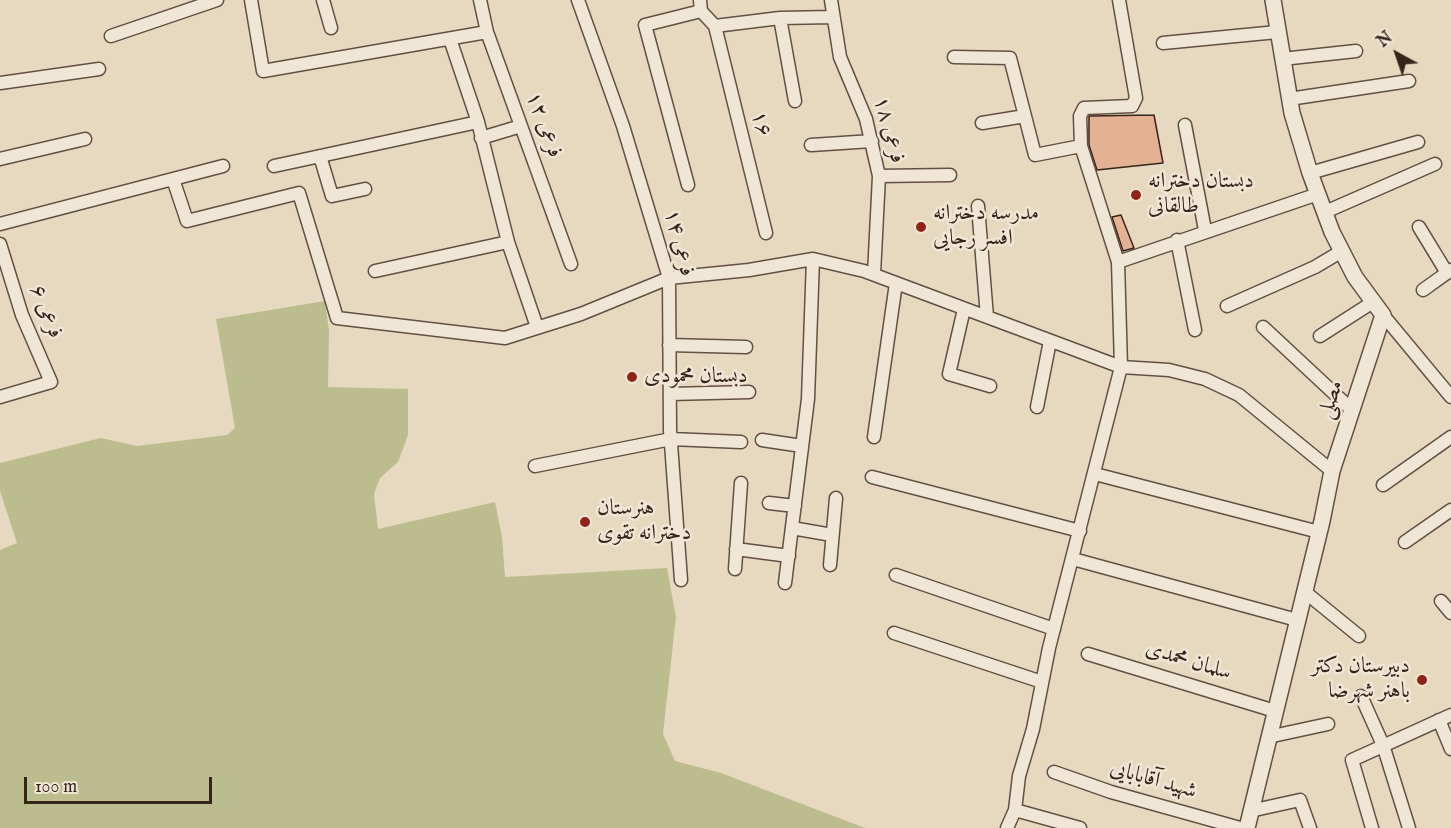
<!DOCTYPE html>
<meta charset="utf-8">
<style>
body{margin:0}
#map{position:relative;width:1451px;height:828px;overflow:hidden;background:#e7d8c0;font-family:"IM FELL English",serif}
canvas{display:block}
.north{position:absolute;left:1367px;top:24px;width:60px;height:60px;-webkit-text-stroke:4px #efe6d6;paint-order:stroke;rotate:320deg;font-size:16px;font-weight:700;line-height:24px;text-align:center;color:#36231a}
.north::after{content:'';display:block;margin:auto;width:21px;height:27px;background:#36231a;clip-path:polygon(50% 0,100% 100%,50% 72%,0 100%)}
.scale{position:absolute;left:24px;top:777px;width:188px;height:27px;box-sizing:border-box;border:3px solid #36231a;border-top:0;padding-left:8px;font-size:18px;line-height:21px;white-space:nowrap;color:#36231a;-webkit-text-stroke:4px #efe6d6;paint-order:stroke}
</style>
<div id="map">
<canvas width="1451" height="828"></canvas>
<div class="north">N</div>
<div class="scale">100 m</div>
</div>
<script>
const ctx = document.querySelector('canvas').getContext('2d');
ctx.lineJoin = 'round';
function fill(path, color) { ctx.fillStyle = color; ctx.fill(path, 'evenodd'); }
const toPath = rows => new Path2D(rows.map(r => 'M' + r).join(''));
function stroke(path, color, width, dash) { ctx.strokeStyle = color; ctx.lineWidth = width; ctx.lineCap = dash ? 'butt' : 'round'; ctx.setLineDash(dash || []); ctx.stroke(path); }
function write(font, color, halo, rows, align = 'center') {
  ctx.font = font + ' "IM FELL English",Amiri,serif'; ctx.lineWidth = 5; ctx.setLineDash([]); ctx.textBaseline = 'middle'; ctx.strokeStyle = halo; ctx.fillStyle = color; for (const [text, x, y, turn = 0] of rows) {
    ctx.save(); ctx.translate(x, y); ctx.rotate((+turn || 0) * Math.PI / 180); ctx.textAlign = isNaN(turn) ? turn : align; if (halo) ctx.strokeText(text, 0, 0); ctx.fillText(text, 0, 0); ctx.restore();
  }
}
fill(toPath([
 [325,301,329,331,328,387,408,389,408,435,398,462,380,478,374,494,378,529,495,502,502,537,505,577,667,568,676,617,663,734,675,761,721,773,865,828,0,828,0,550,17,543,0,491,0,463,101,438,137,446,227,435,235,428,216,319]
]), '#bcbd8e');
const building = toPath([
 [1154,115,1163,163,1097,170,1089,145,1089,116,1154,115],
 [1121,215,1134,248,1123,251,1112,217,1121,215]
]);
fill(building, '#e4b193');
stroke(building, '#36231a', 1.5);
const minor = toPath([
 [251,0,263,71,487,32],
 [323,0,331,28],
 [480,0,487,32,571,264],
 [578,0,623,126,669,278,670,430,681,580],
 [700,0,701,11,715,26,780,18,833,17],
 [831,0,840,57,866,119,879,176,874,274],
 [780,18,795,101],
 [715,26,766,233],
 [111,36,217,0],
 [450,39,478,122,508,242,537,327],
 [1163,43,1277,32],
 [954,57,1010,58,1035,155,1081,146,1118,262,1121,367,1049,648,1033,729,1019,776,1015,810,1007,828],
 [1282,59,1356,51],
 [0,83,99,69],
 [1289,99,1409,81],
 [982,123,1025,116],
 [1185,125,1205,230],
 [481,138,521,126],
 [811,145,872,141],
 [1081,146,1080,116,1084,108,1132,106,1136,98,1119,0],
 [320,156,332,196,365,189],
 [0,159,85,139],
 [274,166,478,122],
 [1310,173,1418,142],
 [879,176,950,175],
 [173,179,187,221,299,193,337,318,505,338,581,314,669,278,749,270,813,259,864,271,1121,367,1169,370,1205,379,1239,395,1332,471],
 [688,185,645,25,701,11],
 [978,206,987,317],
 [1325,212,1435,164],
 [0,224,223,166],
 [1419,227,1447,273],
 [1177,240,1195,330],
 [0,244,22,315,51,382,0,397],
 [1118,262,1318,194],
 [375,271,508,242],
 [1423,290,1451,270],
 [1227,306,1315,267,1342,251],
 [964,309,949,374,990,386],
 [1383,315,1451,397],
 [1263,327,1352,410],
 [1320,336,1373,302],
 [669,345,746,347],
 [670,394,749,392],
 [1037,407,1050,341],
 [874,437,896,283],
 [762,440,802,446],
 [535,466,671,439,741,442],
 [1095,474,1319,532],
 [872,477,1080,531],
 [1383,485,1451,437],
 [769,503,795,506],
 [792,528,832,535],
 [1405,542,1451,510],
 [736,549,789,556],
 [1073,559,1297,620],
 [830,565,836,498],
 [735,569,741,483],
 [896,575,1054,629],
 [785,583,808,399,813,259],
 [1305,592,1359,636],
 [1441,601,1451,613],
 [894,633,1042,682],
 [1088,654,1275,711],
 [1361,696,1383,745,1409,828],
 [1439,720,1451,749],
 [1268,737,1328,724],
 [1054,772,1111,792,1240,828],
 [1015,810,1080,828],
 [1250,811,1300,800,1310,828],
 [1372,828,1352,760,1451,715]
]);
const tertiary = toPath([
 [1247,828,1322,521,1332,471,1383,315,1355,277,1332,232,1310,173,1292,113,1273,0]
]);
stroke(minor, '#625044', 15);
stroke(tertiary, '#625044', 18);
stroke(minor, '#efe6d6', 12);
stroke(tertiary, '#efe6d6', 15);
for (const [x, y, r, color] of [
 [1136,195,6,"#8f2418"],
 [921,227,6,"#8f2418"],
 [632,377,6,"#8f2418"],
 [585,522,6,"#8f2418"],
 [1422,680,6,"#8f2418"]
]) { const dot = new Path2D(); dot.arc(x, y, r, 0, 2 * Math.PI); ctx.fillStyle = color; ctx.fill(dot); stroke(dot, '#efe6d6', 2); }
write('22px', '#36231a', '#efe6d6', [
 ["۱۶",760,124,76],
 ["فرعی ۱۲",543,125,70],
 ["فرعی ۱۸",888,130,75],
 ["فرعی ۱۴",678,243,76],
 ["فرعی ۶",45,312,68],
 ["مصلی",1332,400,-72],
 ["سلمان محمدی",1188,662,17],
 ["شهید آقابابایی",1153,781,16]
]);
write('22px', '#36231a', '#efe6d6', [
 ["دبستان دخترانه",1148,182],
 ["طالقانی",1148,207],
 ["مدرسه دخترانه",933,214],
 ["افسر رجایی",933,239],
 ["دبستان محمودی",644,377],
 ["هنرستان",597,509],
 ["دخترانه تقوی",597,534],
 ["دبیرستان دکتر",1410,667,"right"],
 ["باهنر شهرضا",1410,692,"right"]
], 'left');
</script>
